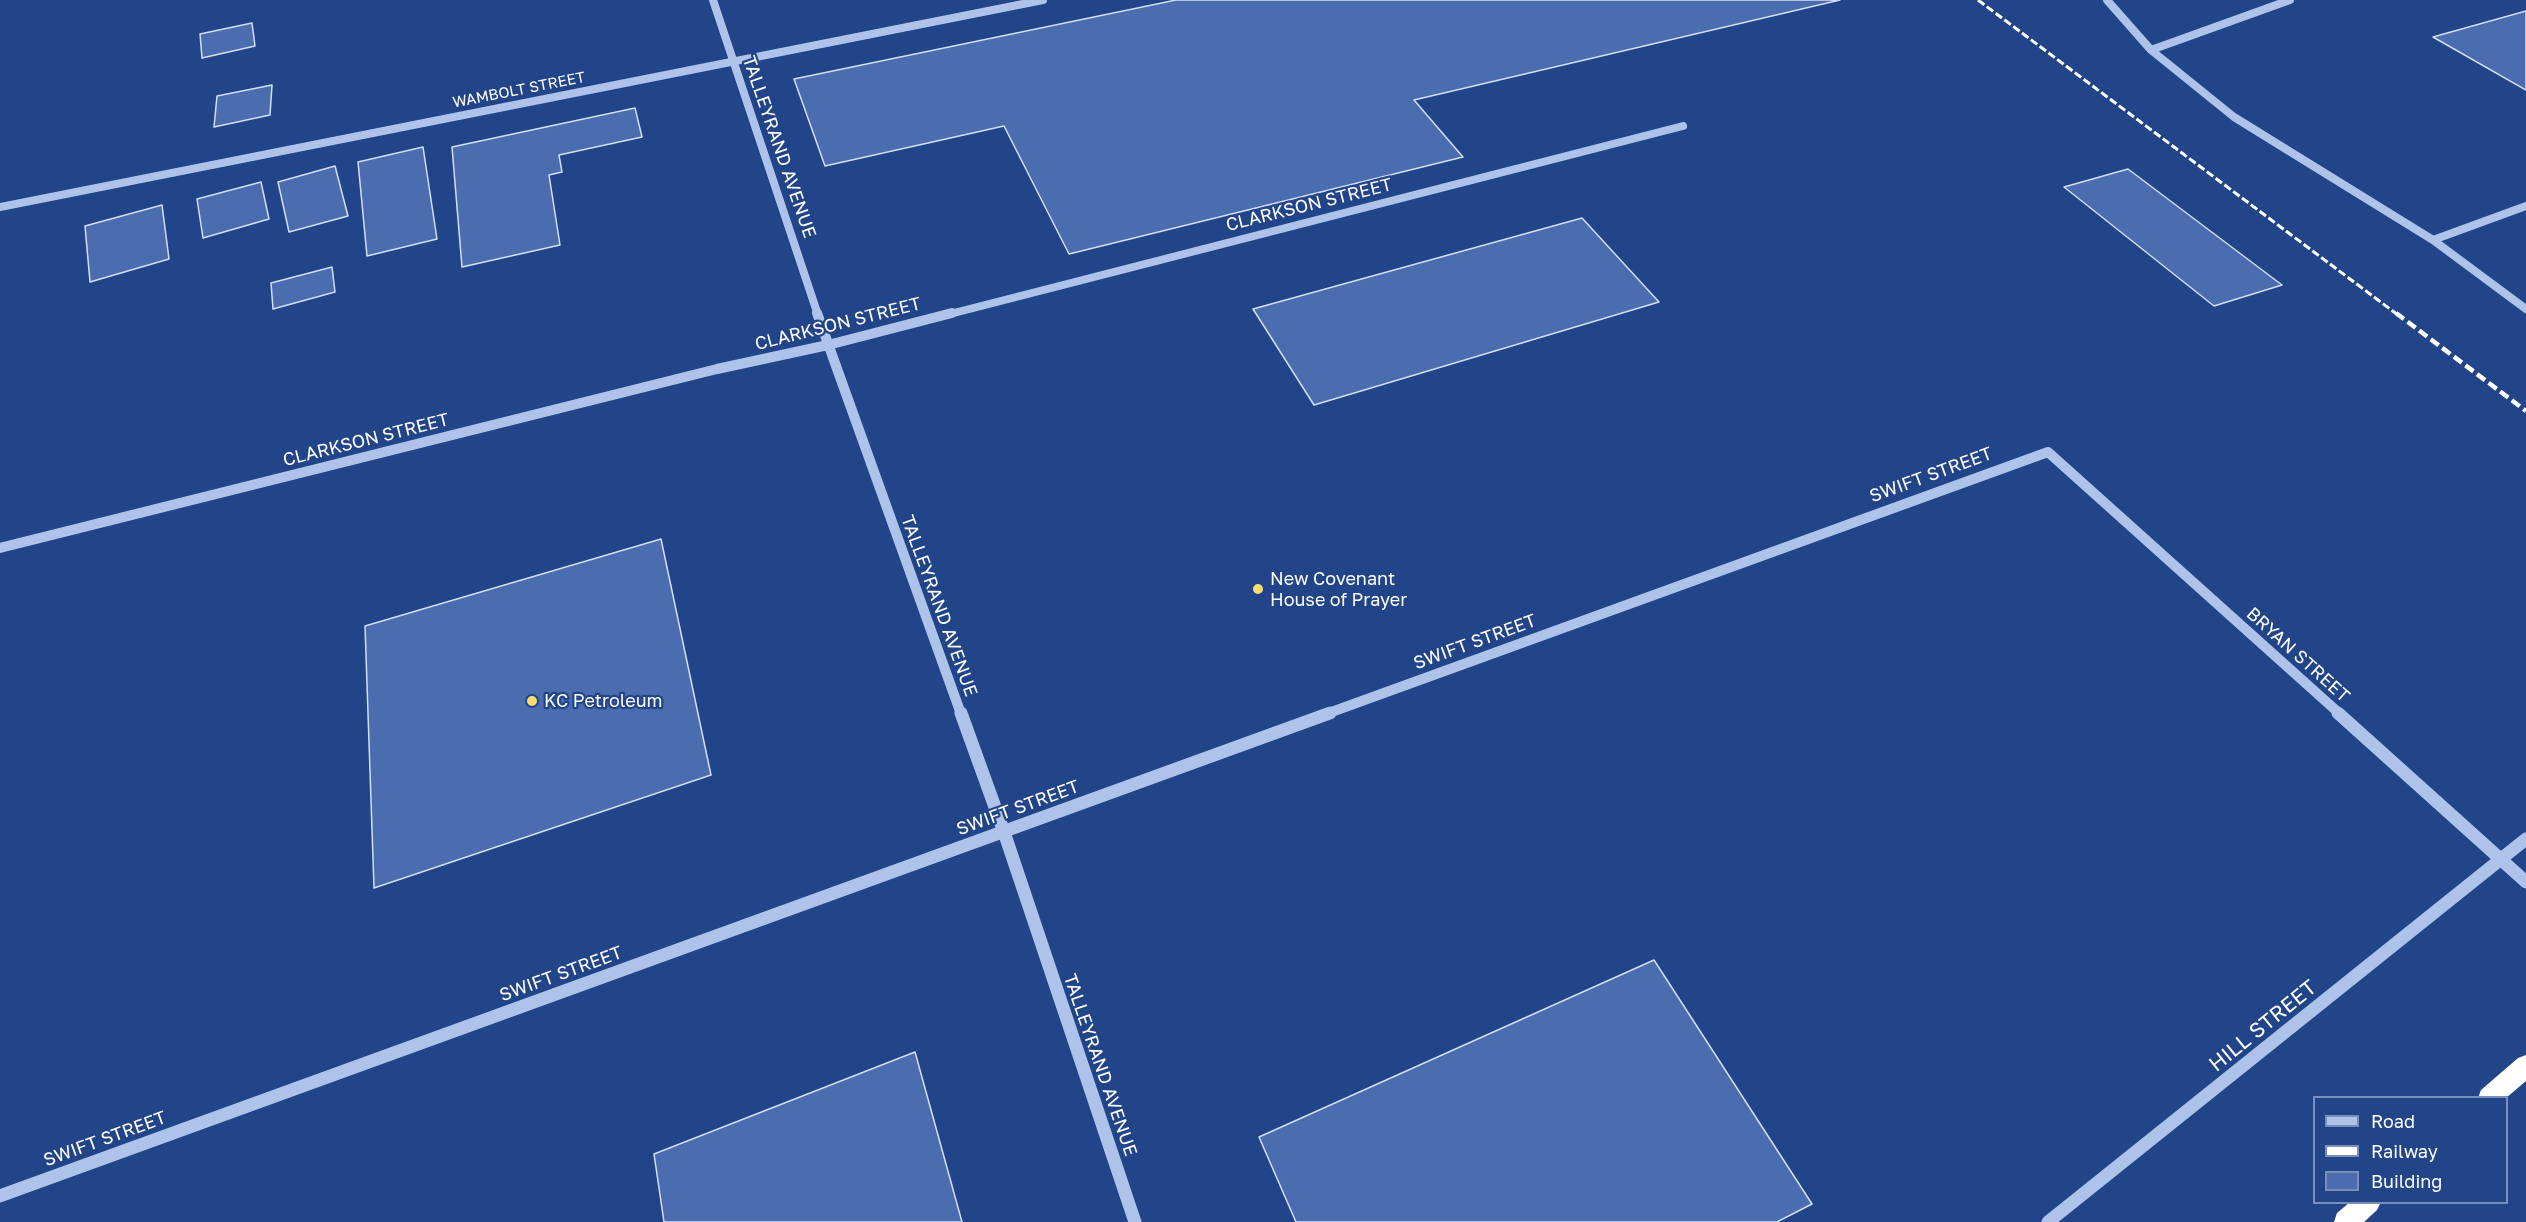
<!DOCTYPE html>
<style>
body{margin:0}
#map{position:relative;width:2526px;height:1222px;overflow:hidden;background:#248;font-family:"Golos Text",sans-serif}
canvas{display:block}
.legend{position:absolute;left:2313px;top:1096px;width:195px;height:108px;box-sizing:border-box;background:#248;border:2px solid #7a8fb8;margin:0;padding:8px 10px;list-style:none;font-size:18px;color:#fff}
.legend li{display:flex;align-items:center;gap:12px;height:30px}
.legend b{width:30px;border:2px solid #7a8fb8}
</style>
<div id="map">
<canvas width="2526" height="1222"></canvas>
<ul class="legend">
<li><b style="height:8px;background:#aec3ea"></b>Road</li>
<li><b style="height:8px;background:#fff"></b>Railway</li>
<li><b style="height:16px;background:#4b6db0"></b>Building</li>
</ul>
</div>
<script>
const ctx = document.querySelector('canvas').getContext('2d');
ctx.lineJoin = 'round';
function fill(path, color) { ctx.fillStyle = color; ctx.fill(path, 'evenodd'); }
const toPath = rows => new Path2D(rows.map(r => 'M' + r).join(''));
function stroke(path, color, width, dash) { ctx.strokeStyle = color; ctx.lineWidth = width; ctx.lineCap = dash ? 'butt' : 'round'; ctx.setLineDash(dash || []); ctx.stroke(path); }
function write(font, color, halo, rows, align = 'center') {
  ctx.font = font + ' "Golos Text",sans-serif'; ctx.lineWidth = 4.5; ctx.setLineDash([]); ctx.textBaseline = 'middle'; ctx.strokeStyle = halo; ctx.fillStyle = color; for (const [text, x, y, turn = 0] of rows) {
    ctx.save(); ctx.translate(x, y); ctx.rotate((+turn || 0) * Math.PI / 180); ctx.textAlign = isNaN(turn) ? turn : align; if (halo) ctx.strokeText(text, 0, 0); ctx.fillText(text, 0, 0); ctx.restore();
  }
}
const building = toPath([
 [1176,0,1840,0,1414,100,1463,157,1069,254,1004,126,825,166,794,79,1176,0],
 [2526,11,2526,90,2433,37,2526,11],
 [252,23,255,46,202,58,200,34,252,23],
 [272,85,270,115,214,127,217,96,272,85],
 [635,108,642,137,559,155,562,172,549,175,560,245,462,267,452,147,635,108],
 [423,147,437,239,367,256,358,162,423,147],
 [335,166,348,216,289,232,278,182,335,166],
 [2128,169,2282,285,2214,306,2064,187,2128,169],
 [261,182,269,219,203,238,197,199,261,182],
 [162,205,169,259,90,282,85,226,162,205],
 [1582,218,1659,302,1314,405,1253,309,1582,218],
 [332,267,335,292,273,309,271,283,332,267],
 [661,539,711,775,374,888,365,626,661,539],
 [1654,960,1812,1204,1777,1222,1296,1222,1259,1137,1654,960],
 [915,1052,962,1222,664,1222,654,1154,915,1052]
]);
fill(building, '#4b6db0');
stroke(building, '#d2dff7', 1.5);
stroke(toPath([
 [713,0,818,315],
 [2107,0,2151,50,2234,117,2433,240],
 [2151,50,2290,0],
 [2526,206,2433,240,2526,309],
 [0,207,1043,0],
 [946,315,1683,126]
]), '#aec3ea', 8);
stroke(toPath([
 [817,313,961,714],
 [0,548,717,369,828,345,952,313],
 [1326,714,2048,452,2340,714]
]), '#aec3ea', 10);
stroke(toPath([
 [961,713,1004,832,1135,1222],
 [2338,713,2526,882],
 [0,1196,1330,713],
 [2048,1222,2526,839]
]), '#aec3ea', 13);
fill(toPath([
 [2526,1055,2526,1081,2506,1098,2478,1098,2481,1090,2518,1058,2526,1055],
 [2350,1202,2381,1202,2377,1210,2364,1222,2334,1222,2337,1213,2350,1202]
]), '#fff');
stroke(toPath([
 [1978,0,2398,315]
]), '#fff', 3, [8, 3]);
stroke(toPath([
 [2396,313,2526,411]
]), '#fff', 4.5, [10, 4.5]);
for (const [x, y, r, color] of [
 [1258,589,6,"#f5dd70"],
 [532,701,6,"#f5dd70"]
]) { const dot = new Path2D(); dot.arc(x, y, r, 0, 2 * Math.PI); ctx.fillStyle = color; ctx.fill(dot); stroke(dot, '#248', 2); }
write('15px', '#fff', '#248', [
 ["WAMBOLT STREET",519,90,-11]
]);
write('18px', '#fff', '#248', [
 ["TALLEYRAND AVENUE",779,147,71],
 ["CLARKSON STREET",1309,205,-14],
 ["CLARKSON STREET",838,324,-14],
 ["CLARKSON STREET",366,440,-14],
 ["SWIFT STREET",1931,475,-20],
 ["TALLEYRAND AVENUE",939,606,70],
 ["SWIFT STREET",1475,642,-20],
 ["BRYAN STREET",2298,655,42],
 ["SWIFT STREET",1018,808,-20],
 ["SWIFT STREET",561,974,-20],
 ["TALLEYRAND AVENUE",1100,1065,71],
 ["SWIFT STREET",105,1139,-20]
]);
write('18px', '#fff', '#248', [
 ["New Covenant",1270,579],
 ["House of Prayer",1270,600],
 ["KC Petroleum",544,701]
], 'left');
write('21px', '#fff', '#248', [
 ["HILL STREET",2263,1026,-39]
]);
</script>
